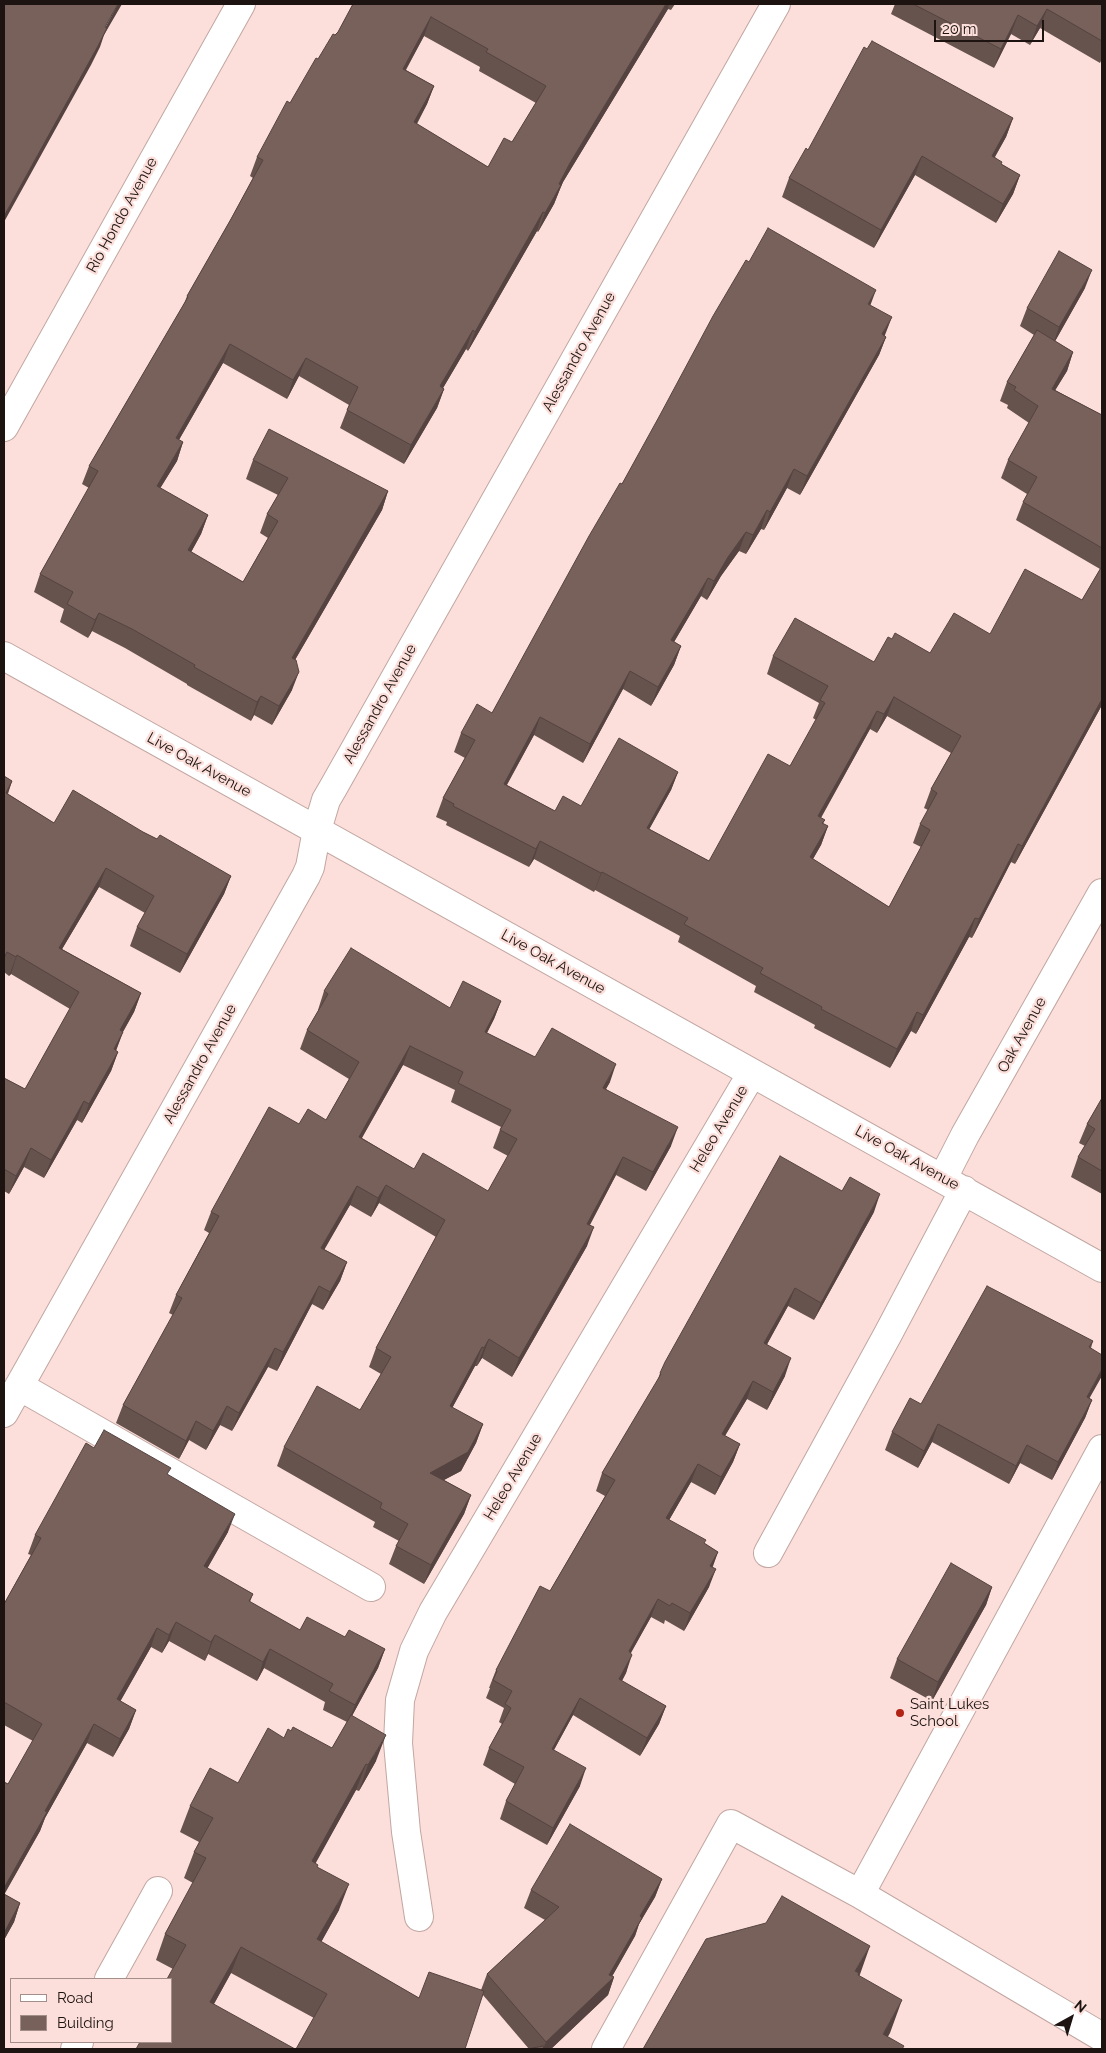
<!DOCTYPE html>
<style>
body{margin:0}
#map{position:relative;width:1106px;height:2053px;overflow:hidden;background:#fcdfda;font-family:Raleway,sans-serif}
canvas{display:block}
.frame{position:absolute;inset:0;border:5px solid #1d1412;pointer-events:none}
.legend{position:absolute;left:10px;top:1978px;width:162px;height:65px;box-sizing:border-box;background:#fcdfda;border:1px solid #a38e8a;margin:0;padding:6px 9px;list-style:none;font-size:15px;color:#1d1412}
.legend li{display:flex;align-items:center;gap:10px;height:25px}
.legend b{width:25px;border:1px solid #a38e8a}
.north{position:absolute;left:1046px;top:1993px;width:50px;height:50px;-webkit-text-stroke:4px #fcdfda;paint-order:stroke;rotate:39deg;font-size:14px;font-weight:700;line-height:20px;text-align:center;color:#1d1412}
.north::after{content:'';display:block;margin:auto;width:18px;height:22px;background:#1d1412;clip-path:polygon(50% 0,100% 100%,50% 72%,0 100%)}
.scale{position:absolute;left:934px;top:20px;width:110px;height:22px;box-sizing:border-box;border:2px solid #1d1412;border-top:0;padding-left:6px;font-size:15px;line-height:18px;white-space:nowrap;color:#1d1412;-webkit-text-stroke:4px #fcdfda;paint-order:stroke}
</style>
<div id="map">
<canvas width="1106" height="2053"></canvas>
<div class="frame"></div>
<ul class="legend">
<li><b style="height:6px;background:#fff"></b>Road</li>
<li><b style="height:14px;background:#78605b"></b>Building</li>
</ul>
<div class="north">N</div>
<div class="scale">20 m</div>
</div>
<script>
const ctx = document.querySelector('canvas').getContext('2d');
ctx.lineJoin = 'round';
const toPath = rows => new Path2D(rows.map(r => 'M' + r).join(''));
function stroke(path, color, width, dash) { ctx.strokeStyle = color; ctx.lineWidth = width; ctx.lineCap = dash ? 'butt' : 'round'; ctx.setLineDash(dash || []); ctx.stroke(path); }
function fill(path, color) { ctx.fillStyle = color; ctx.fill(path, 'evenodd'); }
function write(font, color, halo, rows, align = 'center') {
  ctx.font = font + ' Raleway,sans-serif'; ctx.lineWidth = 4.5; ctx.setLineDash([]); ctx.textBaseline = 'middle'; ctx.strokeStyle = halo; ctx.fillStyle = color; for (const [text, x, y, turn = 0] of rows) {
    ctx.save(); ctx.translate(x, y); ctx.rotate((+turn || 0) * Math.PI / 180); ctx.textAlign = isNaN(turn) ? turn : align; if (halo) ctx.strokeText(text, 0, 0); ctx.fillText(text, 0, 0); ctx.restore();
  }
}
const minor = toPath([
 [4,427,241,4],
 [4,656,1102,1268],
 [943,1178,965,1135,1102,893],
 [19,1386,371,1587],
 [4,1413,306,876,310,867,317,830,326,800,333,788,776,4],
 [768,1553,888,1334,964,1190],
 [860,1894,1102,1449],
 [419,1917,406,1832,398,1743,400,1700,414,1651,433,1612,752,1073],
 [109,1979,158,1891],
 [75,2049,79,2042],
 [606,2049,731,1824,860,1894,1102,2037]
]);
stroke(minor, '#c1a6a1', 30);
stroke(minor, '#fff', 28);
fill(toPath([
 [353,4,675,4,671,10,668,9,563,182,560,189,554,204,538,232,537,231,468,351,466,349,443,388,444,389,437,408,404,464,340,428,349,405,299,376,287,399,223,363,179,440,183,442,177,461,160,488,208,515,201,534,191,552,243,582,268,538,260,533,267,514,278,495,246,479,253,460,388,491,382,510,295,660,292,690,272,725,254,715,251,721,187,685,187,684,125,648,92,631,88,638,60,622,64,609,34,592,40,574,89,488,82,484,89,466,184,304,187,296,231,219,253,178,250,176,257,157,290,103,318,59,335,35,338,32],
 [424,36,480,67,479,71,536,103,512,142,488,167,417,124,427,104,434,86,406,70],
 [895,4,1102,4,1102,59,1100,63,1040,28,1030,45,1011,34,994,68,891,14],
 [1013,118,1006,137,995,157,1001,164,1020,175,1013,194,996,223,915,175,874,248,782,197,789,178,808,150],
 [749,262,870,305,885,336,886,337,879,355,800,495,787,488,764,530,761,529,746,554,739,551,721,576,707,600,701,596,674,642,681,646,674,665,651,706,623,689,583,763,534,735,507,785,555,811,581,806,678,772,671,790,649,829,709,861,790,766,816,720,813,718,819,703,767,674,773,656,874,662,892,639,930,653,990,634,1082,600,1100,569,1016,520,1023,502,1027,494,1001,478,1008,460,1029,423,1007,408,1008,405,1000,401,1007,382,1034,335,1020,326,1027,308,1085,288,1055,341,1073,352,1067,371,1055,390,1102,415,1102,705,1015,864,1011,862,972,938,969,937,916,1034,911,1031,890,1068,814,1028,815,1025,754,992,756,986,678,942,680,936,595,890,594,892,534,859,529,867,446,825,447,822,436,817,443,798,465,758,454,752,461,733,492,713,622,484],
 [887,716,951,753,931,789,924,808,928,810,920,824,913,843,921,847,889,907,813,859,821,845,828,826,823,824,825,820,821,818,870,729,877,733],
 [4,776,12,781,8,794,54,823,143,832,231,876,224,894,180,973,130,946,137,927,145,913,99,887,62,949,141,993,134,1012,123,1032,116,1051,118,1052,111,1071,82,1123,77,1120,44,1178,24,1167,9,1194,4,1191,4,1078,25,1089,70,1009,11,974,9,976,4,972],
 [324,991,450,1008,501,1001,494,1019,487,1033,535,1057,610,1082,606,1089,671,1146,646,1191,616,1175,590,1225,587,1246,512,1377,482,1358,477,1366,475,1366,452,1408,483,1424,476,1443,461,1471,444,1480,471,1495,464,1514,424,1584,389,1564,396,1546,399,1541,373,1527,375,1522,277,1466,284,1447,360,1410,381,1374,369,1367,376,1348,436,1237,379,1203,371,1217,350,1205,324,1249,347,1262,340,1281,323,1310,312,1304,277,1371,268,1367,232,1431,220,1425,206,1450,189,1440,179,1459,116,1423,123,1405,173,1315,169,1313,176,1295,209,1233,204,1230,211,1212,299,1124,326,1120,349,1079,300,1049,307,1030,318,1011,318,1010],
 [403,1065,455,1090,451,1102,501,1127,493,1148,508,1156,488,1191,414,1169,362,1138],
 [1102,1098,1102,1194,1071,1177,1078,1157,1085,1146,1079,1143,1087,1124],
 [874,1212,814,1320,788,1306,767,1344,785,1376,767,1410,747,1399,725,1436,740,1444,733,1462,715,1495,691,1482,669,1520,705,1544,718,1552,712,1567,709,1587,684,1631,665,1620,664,1624,651,1617,631,1653,626,1673,622,1681,666,1706,659,1724,640,1756,573,1715,554,1750,580,1786,547,1845,500,1819,506,1801,515,1784,483,1765,489,1748,502,1724,499,1722,504,1708,486,1698,490,1688,489,1688,496,1670,550,1591,605,1496,596,1491,602,1473,657,1382,660,1373],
 [1093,1341,1091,1348,1089,1398,1092,1400,1085,1418,1052,1480,1020,1463,1009,1484,932,1442,918,1468,885,1450,892,1432,921,1404],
 [94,1448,168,1475,228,1532,207,1568,253,1594,250,1602,300,1630,345,1637,385,1649,378,1668,352,1716,376,1761,359,1791,356,1790,315,1863,339,1910,321,1942,419,1998,481,1990,487,1974,545,1920,524,1908,531,1890,662,1879,655,1897,639,1924,635,1936,612,1976,614,1977,608,1995,551,2049,529,2049,483,1995,314,2018,231,1973,214,2004,171,2042,173,1969,156,1960,165,1934,193,1883,184,1878,194,1852,199,1842,180,1832,190,1806,238,1783,284,1738,332,1748,347,1722,323,1710,325,1702,264,1668,257,1681,208,1654,205,1661,169,1641,162,1653,151,1647,120,1701,136,1710,129,1729,113,1757,87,1743,45,1818,40,1831,4,1894,20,1903,14,1922,4,1940,4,1782,8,1784,33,1741,4,1725,4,1604,31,1555,28,1554,35,1535],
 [992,1587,986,1605,932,1701,890,1678,897,1659]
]), '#67534e');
fill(toPath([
 [118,4,122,4,104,35,100,47,91,65,4,222,4,216],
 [666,4,669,4,668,9,563,182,560,189,554,204,538,232,545,213,570,163],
 [1047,9,1040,28,1030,45,1037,26],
 [1018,15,1011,34,994,68,1001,49],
 [431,17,424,36,396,87,403,69],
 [434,86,427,104,407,141,414,122],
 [1013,118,1006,137,985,174,992,156],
 [922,156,915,175,874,248,881,230],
 [1020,175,1013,194,996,223,1003,204],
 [543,212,537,231,468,351,475,332],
 [1092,270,1085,288,1053,345,1059,327],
 [876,290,869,309,868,304],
 [892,317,885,335,875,353,882,334],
 [473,330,466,349,433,405,440,386],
 [886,337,879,355,800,495,807,476],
 [230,344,223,363,169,457,176,438],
 [1073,352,1067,371,1045,407,1052,389],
 [306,358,299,376,287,399,293,380],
 [444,389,437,408,404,464,411,445],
 [183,442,177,461,150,505,157,486],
 [794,469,787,488,764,530,770,512],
 [388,491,382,510,285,677,292,658],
 [767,510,761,529,746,554,753,535],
 [208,515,201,534,182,569,188,550],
 [746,532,739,551,721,576,707,600,714,581,728,557],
 [708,578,701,596,664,659,671,640],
 [99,613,92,631,88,638,95,620],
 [681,646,674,665,651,706,658,687],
 [630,671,623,689,583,763,590,744],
 [299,672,292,690,272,725,279,706],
 [261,696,254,715,251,721,257,702],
 [894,697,887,716,877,733,884,714],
 [1102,699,1102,705,1015,864,1022,846],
 [877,711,870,729,811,835,818,816],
 [540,717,534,735,497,802,504,784],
 [678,772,671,790,640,846,647,828],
 [12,781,5,800,6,793],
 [828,826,821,845,803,876,810,857],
 [540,841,534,859,529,867,536,849],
 [1018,844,1011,862,972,938,979,919],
 [106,868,99,887,52,966,59,948],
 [602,872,595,890,594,892,601,873],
 [231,876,224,894,180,973,187,954],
 [975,918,969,937,916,1034,923,1015],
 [17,955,11,974,9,976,16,957],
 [141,993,134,1012,113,1049,120,1030],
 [501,1001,494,1019,478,1050,485,1032],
 [917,1012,911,1031,890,1068,897,1049],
 [123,1032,116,1050,107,1068,114,1049],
 [410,1046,403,1065,352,1155,359,1137],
 [118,1052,111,1071,82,1123,89,1104],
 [616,1064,610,1082,596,1106,603,1088],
 [84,1101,77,1120,44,1178,51,1160],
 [678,1127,671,1146,646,1191,653,1172],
 [31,1148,24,1167,9,1194,16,1176],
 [623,1157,616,1175,580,1243,587,1224],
 [386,1185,379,1203,371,1217,378,1198],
 [357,1186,350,1205,315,1266,321,1248],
 [880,1194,874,1212,814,1320,821,1303],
 [594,1227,587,1246,512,1377,519,1358],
 [347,1262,340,1281,323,1310,330,1292],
 [319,1286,312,1304,277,1371,283,1352],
 [795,1288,788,1306,758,1361,764,1343],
 [489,1339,482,1358,477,1366,484,1348],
 [482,1347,475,1366,443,1425,450,1406],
 [275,1348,268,1367,232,1431,239,1413],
 [791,1358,785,1376,767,1410,773,1392],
 [1102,1369,1102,1376,1080,1415,1087,1397],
 [753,1381,747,1399,715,1452,722,1434],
 [1092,1400,1085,1418,1052,1480,1058,1462],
 [227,1406,220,1425,206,1450,213,1431],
 [196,1421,189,1440,179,1459,186,1441],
 [483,1424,476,1443,461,1471,423,1491,430,1473],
 [938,1424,932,1442,918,1468,924,1451],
 [740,1444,733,1462,715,1495,721,1477],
 [1027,1445,1020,1463,1009,1484,1016,1466],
 [698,1464,691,1482,660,1536,666,1518],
 [471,1495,464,1514,424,1584,431,1565],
 [235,1514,228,1532,198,1585,204,1566],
 [718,1552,712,1569,710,1566],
 [716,1569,709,1587,684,1631,690,1613],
 [992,1587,986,1605,932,1701,938,1682],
 [658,1599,651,1617,622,1668,629,1651],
 [176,1622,169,1641,162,1653,169,1635],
 [157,1628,151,1647,111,1718,117,1699],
 [215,1635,208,1654,205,1661,211,1642],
 [270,1649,264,1668,257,1681,263,1662],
 [385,1649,378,1668,348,1723,355,1705],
 [632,1655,626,1673,613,1697,619,1679],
 [580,1698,573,1715,545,1766,552,1749],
 [666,1706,659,1724,640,1756,647,1738],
 [136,1710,129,1729,113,1757,120,1739],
 [94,1724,87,1743,45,1818,40,1831,4,1895,4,1888,45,1811],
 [386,1735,376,1761,359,1791,368,1765],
 [366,1764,356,1790,302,1888,312,1861],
 [586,1768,580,1786,547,1845,553,1828],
 [662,1879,655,1897,639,1924,635,1936,609,1982,614,1977,608,1995,551,2049,543,2049,546,2042,609,1975,640,1916],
 [349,1884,339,1910,308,1966,317,1939],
 [20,1903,14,1922,4,1940,4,1933],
 [870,1946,858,1980,855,1971],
 [241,1947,231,1973,200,2029,210,2002],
 [902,2000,890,2033,881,2049,883,2034]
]), '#544340');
const building = toPath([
 [4,4,118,4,105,27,107,28,98,46,4,216,4,4],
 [353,4,666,4,570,163,559,184,561,185,545,213,543,212,475,332,473,330,440,386,444,389,411,445,347,410,358,387,306,358,293,380,230,344,176,438,183,442,157,486,208,515,188,550,243,582,278,521,267,514,288,478,253,460,269,429,388,491,292,658,296,660,299,672,279,706,261,696,257,702,194,667,195,665,132,629,99,613,95,620,67,604,73,592,40,574,98,471,89,466,188,297,187,296,231,219,263,160,257,157,287,101,290,103,316,58,318,59,333,34,335,35,338,32,353,4],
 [431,17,488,49,486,52,546,86,512,142,504,138,488,167,414,122,434,86,403,69,431,17],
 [913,4,1102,4,1102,41,1047,9,1037,26,1018,15,1001,49,913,4],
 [872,41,1013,118,992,156,1002,162,1001,164,1020,175,1003,204,922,156,881,230,789,178,806,148,808,150,864,47,867,49,872,41],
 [768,228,876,290,868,304,892,317,882,334,886,337,807,476,794,469,770,512,767,510,753,535,746,532,728,557,714,581,708,578,671,640,681,646,658,687,630,671,590,744,540,717,504,784,555,811,563,796,581,806,619,738,678,772,647,828,709,861,768,754,790,766,825,703,820,700,828,686,773,656,795,618,874,662,888,637,892,639,895,633,930,653,954,613,990,634,1025,569,1082,600,1102,566,1102,699,1022,846,1018,844,979,919,975,918,923,1015,917,1012,897,1049,821,1009,822,1007,760,973,763,968,684,924,688,918,602,872,601,873,540,841,536,849,453,806,454,804,443,798,475,740,461,733,477,704,492,713,589,536,620,483,622,484,660,415,713,316,746,260,749,262,768,228],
 [894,697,961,736,931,789,937,793,920,824,930,830,889,907,810,857,828,826,822,823,825,820,818,816,877,711,884,714,894,697],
 [1059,251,1092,270,1059,327,1027,308,1059,251],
 [1037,330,1073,352,1052,389,1102,415,1102,548,1023,502,1037,477,1008,460,1038,406,1014,390,1016,387,1007,382,1037,330],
 [4,776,12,781,6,793,54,823,73,790,143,832,157,839,160,835,231,876,187,954,137,927,154,896,106,868,59,948,141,993,120,1030,123,1032,114,1049,118,1052,89,1104,84,1101,51,1160,31,1148,16,1176,4,1169,4,1078,25,1089,79,992,17,955,16,957,7,952,4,958,4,776],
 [351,948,450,1008,463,981,501,1001,485,1032,535,1057,552,1028,616,1064,603,1088,678,1127,653,1172,623,1157,587,1224,594,1227,519,1358,489,1339,484,1348,482,1347,450,1406,483,1424,468,1452,430,1473,471,1495,431,1565,396,1546,408,1524,380,1508,382,1503,284,1447,317,1386,360,1410,391,1357,376,1348,445,1220,386,1185,378,1198,357,1186,321,1248,347,1262,330,1292,319,1286,283,1352,275,1348,239,1413,227,1406,213,1431,196,1421,186,1441,123,1405,182,1298,176,1295,219,1216,211,1212,269,1107,299,1124,308,1109,326,1120,359,1062,307,1030,328,994,324,991,351,948],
 [410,1046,463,1072,458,1083,511,1110,500,1130,517,1139,488,1191,423,1153,414,1169,359,1137,410,1046],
 [1102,1098,1102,1171,1078,1157,1095,1129,1087,1124,1102,1098],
 [780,1156,842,1191,850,1177,880,1194,821,1303,795,1288,764,1343,791,1358,773,1392,753,1381,722,1434,740,1444,721,1477,698,1464,666,1518,706,1540,704,1543,718,1552,710,1566,716,1569,690,1613,672,1603,670,1606,658,1599,629,1651,632,1655,619,1679,666,1706,647,1738,580,1698,552,1749,586,1768,553,1828,506,1801,524,1767,489,1748,511,1708,505,1704,512,1691,493,1680,497,1671,496,1670,540,1586,550,1591,615,1480,602,1473,661,1374,660,1373,665,1362,780,1156],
 [987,1286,1093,1341,1089,1347,1102,1355,1102,1369,1087,1397,1092,1400,1058,1462,1027,1445,1016,1466,938,1424,924,1451,892,1432,910,1398,921,1404,987,1286],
 [104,1430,171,1468,167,1474,235,1514,204,1566,253,1594,249,1601,300,1630,307,1617,345,1637,349,1630,385,1649,355,1705,329,1691,333,1684,270,1649,263,1662,215,1635,211,1642,176,1622,169,1635,157,1628,117,1699,136,1710,120,1739,94,1724,45,1811,47,1812,4,1888,4,1782,8,1784,42,1724,4,1702,4,1604,41,1538,35,1535,86,1443,94,1448,104,1430],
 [951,1563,992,1587,938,1682,897,1659,951,1563],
 [351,1715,386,1735,368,1765,366,1764,312,1861,318,1865,317,1867,349,1884,317,1939,419,1998,429,1972,484,1991,465,2049,296,2049,327,1994,241,1947,210,2002,295,2049,136,2049,140,2042,171,2042,171,1979,167,1979,186,1945,165,1934,206,1858,194,1852,213,1818,190,1806,210,1768,238,1783,268,1728,284,1738,288,1729,291,1731,293,1727,332,1748,351,1715],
 [570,1824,662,1879,640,1916,642,1918,609,1975,614,1977,546,2042,487,1974,559,1907,531,1890,570,1824],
 [4,1894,20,1903,4,1933,4,1894],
 [782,1896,870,1946,855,1971,859,1973,858,1975,902,2000,883,2034,904,2046,902,2049,643,2049,706,1939,766,1923,782,1896],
 [543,2046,544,2049,528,2049,543,2046]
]);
fill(building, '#78605b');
stroke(building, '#544340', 1);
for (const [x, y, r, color] of [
 [900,1713,5,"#b12313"]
]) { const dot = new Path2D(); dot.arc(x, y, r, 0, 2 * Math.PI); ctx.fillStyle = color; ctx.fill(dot); stroke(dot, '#fcdfda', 2); }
write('15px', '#1d1412', '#fcdfda', [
 ["Rio Hondo Avenue",122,215,-61],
 ["Alessandro Avenue",579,352,-61],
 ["Alessandro Avenue",380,704,-61],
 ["Live Oak Avenue",199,765,29],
 ["Live Oak Avenue",553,962,29],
 ["Oak Avenue",1022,1035,-61],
 ["Alessandro Avenue",200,1064,-61],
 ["Heleo Avenue",719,1129,-59],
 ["Live Oak Avenue",907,1158,29],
 ["Heleo Avenue",513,1477,-59]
]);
write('15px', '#1d1412', '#fcdfda', [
 ["Saint Lukes",910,1704],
 ["School",910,1721]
], 'left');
</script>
